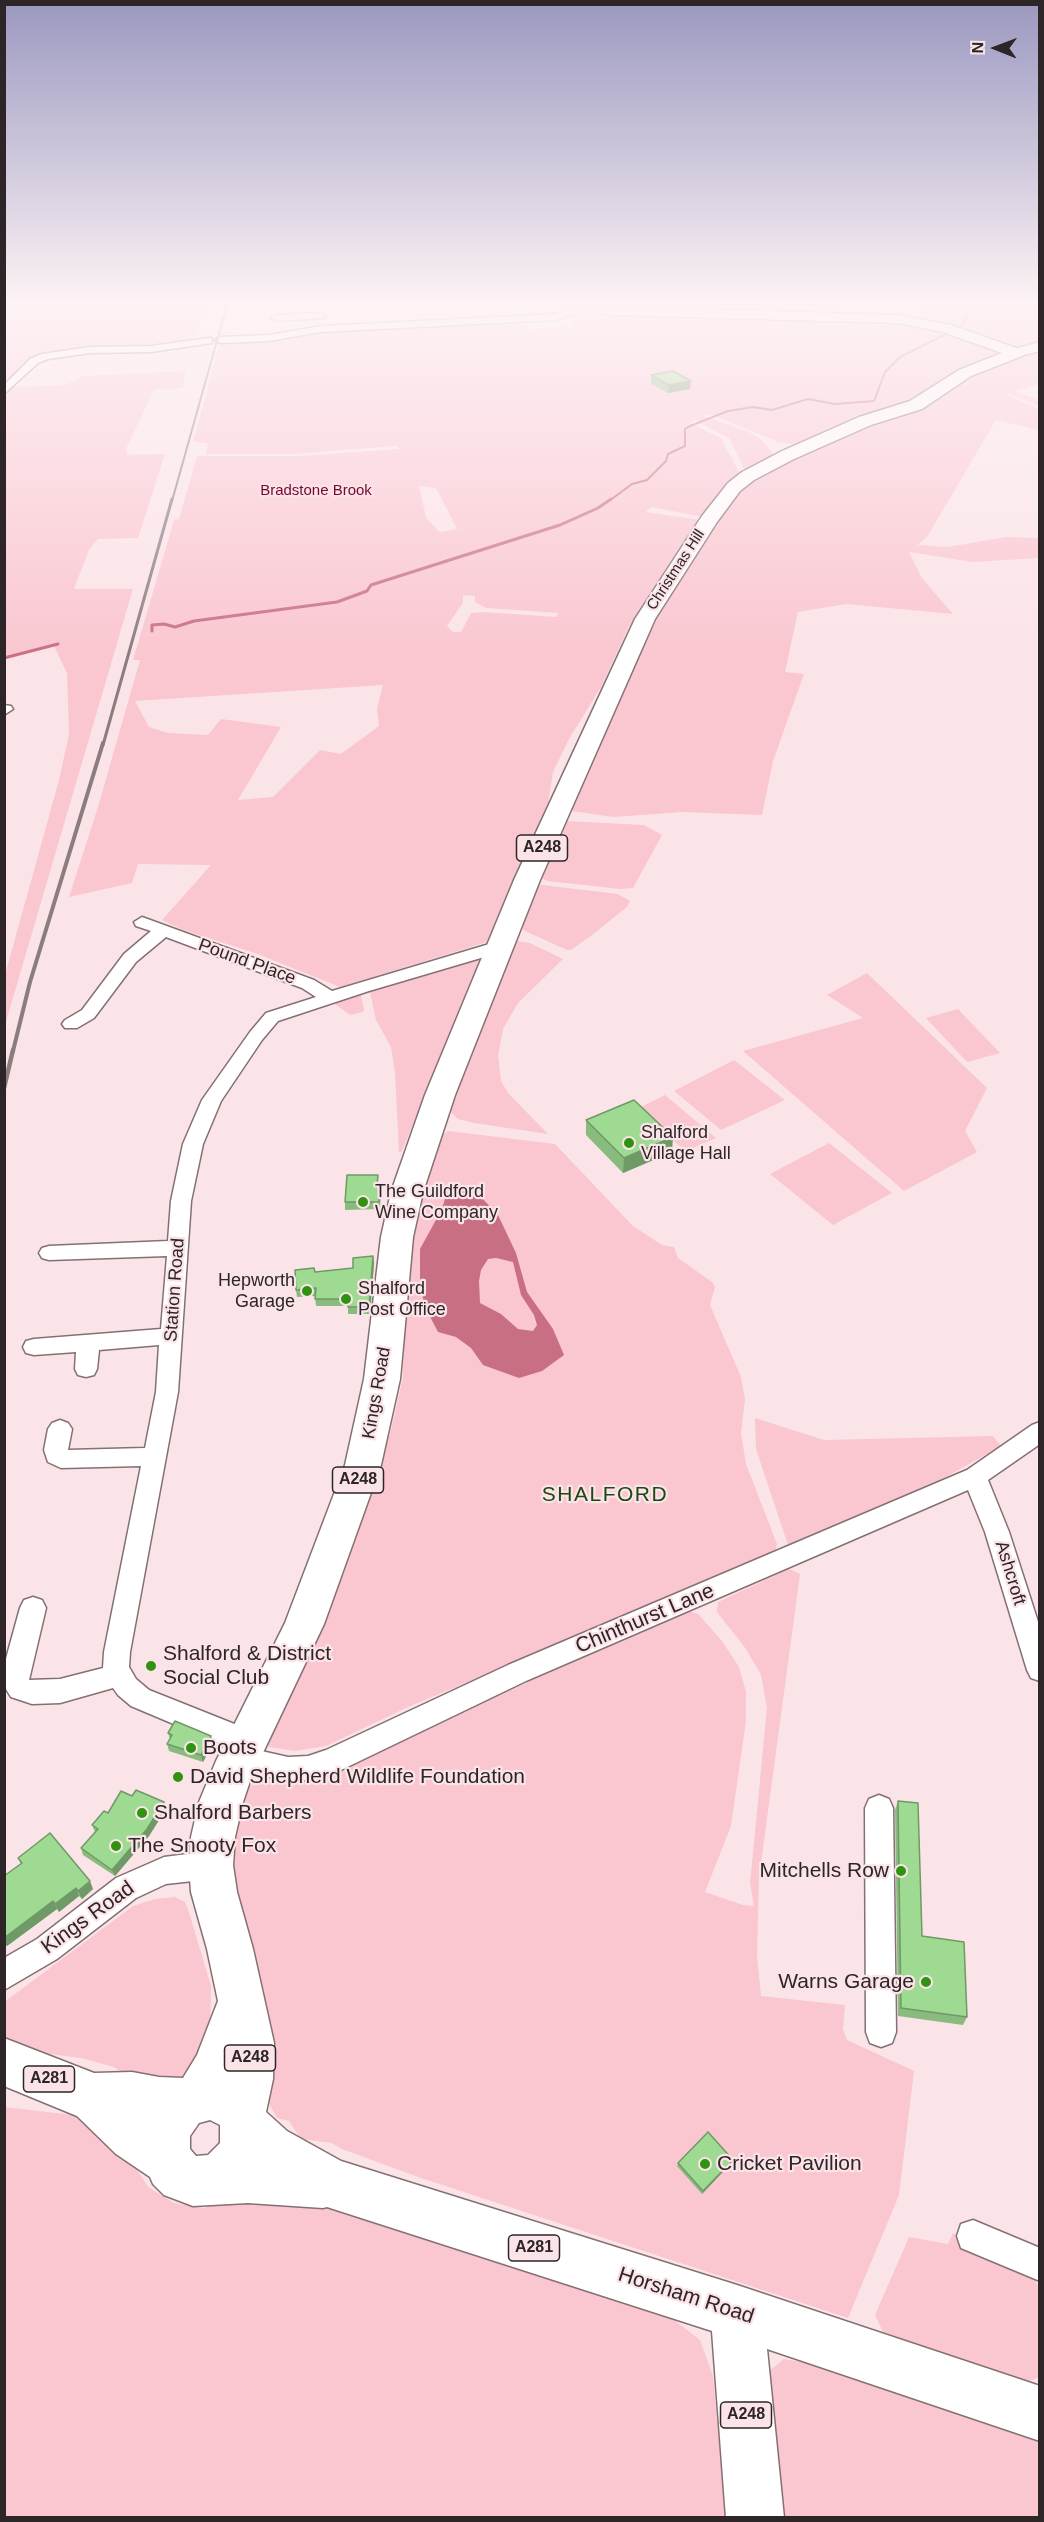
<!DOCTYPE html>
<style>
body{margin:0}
#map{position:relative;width:1044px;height:2522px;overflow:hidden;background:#fbe4e8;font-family:Arial,sans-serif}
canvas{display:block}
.frame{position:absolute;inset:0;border:6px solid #2d2527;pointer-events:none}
.north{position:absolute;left:966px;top:18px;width:60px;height:60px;-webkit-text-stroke:4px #fbe4e8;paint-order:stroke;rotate:271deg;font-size:16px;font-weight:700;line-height:24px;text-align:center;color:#2d2527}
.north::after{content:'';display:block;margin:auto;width:21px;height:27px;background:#2d2527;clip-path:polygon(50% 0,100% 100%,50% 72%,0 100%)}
</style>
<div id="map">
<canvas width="1044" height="2522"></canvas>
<div class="frame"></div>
<div class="north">N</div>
</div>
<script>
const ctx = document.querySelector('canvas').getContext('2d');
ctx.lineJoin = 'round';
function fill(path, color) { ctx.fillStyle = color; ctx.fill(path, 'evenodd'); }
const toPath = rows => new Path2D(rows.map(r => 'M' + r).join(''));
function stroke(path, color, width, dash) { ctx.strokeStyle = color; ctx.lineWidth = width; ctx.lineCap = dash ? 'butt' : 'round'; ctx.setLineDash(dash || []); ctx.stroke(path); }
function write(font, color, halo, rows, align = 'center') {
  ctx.font = font + ' Arial,sans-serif'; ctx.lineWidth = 4.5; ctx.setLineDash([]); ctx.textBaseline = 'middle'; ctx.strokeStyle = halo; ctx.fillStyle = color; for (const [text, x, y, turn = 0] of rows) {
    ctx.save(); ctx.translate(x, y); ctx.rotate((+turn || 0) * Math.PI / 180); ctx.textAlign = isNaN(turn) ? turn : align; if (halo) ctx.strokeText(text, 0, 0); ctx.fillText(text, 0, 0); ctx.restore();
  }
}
fill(toPath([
 [5,305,207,305,196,335,190,340,151,346,46,353,27,362,5,386],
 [919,305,1039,305,1039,342,1023,347,1006,345,950,325,921,318,913,310,921,310,923,306],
 [601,312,886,319,941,328,1002,353,949,377,922,396,897,408,795,445,778,442,710,414,703,416,749,432,763,441,775,456,747,471,745,471,730,439,695,420,690,423,721,438,741,476,703,517,651,507,646,512,700,520,629,626,601,687,569,739,553,772,548,803,487,942,340,987,255,953,183,930,162,920,211,865,138,864,132,883,69,897,98,807,140,660,133,660,174,520,179,519,197,456,299,456,400,449,397,446,293,454,206,454,208,443,193,442,220,342,326,331,546,320,520,322,528,330,571,326,571,318],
 [419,486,436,488,457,529,439,532,426,517],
 [463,595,475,596,475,602,486,608,558,613,556,617,483,612,471,613,461,632,453,632,447,626,463,603],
 [383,685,377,709,379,726,341,754,320,750,273,797,238,800,281,727,221,719,208,735,168,733,149,727,135,701],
 [1039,349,1039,384,1014,392,1039,399,1039,406,1009,394,1006,395,1039,409,1039,430,996,420,927,537,918,545,947,547,1006,537,1039,538,1039,558,973,562,909,552,922,578,953,614,846,604,798,612,785,672,804,674,773,761,762,815,682,812,613,817,572,811,643,639,658,613,736,496,760,477,796,456,847,435,911,414,965,377,992,365],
 [186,371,183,388,154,390,126,449,127,455,165,454,138,538,98,539,89,550,74,589,133,589,5,1025,5,975,59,780,69,734,67,673,54,646,5,658,5,396,13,387,66,385,83,376],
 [565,821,644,825,662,835,633,888,621,889,547,881,540,877],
 [542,885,618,894,630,901,627,907,592,935,571,950,567,950,525,931,521,927,535,887],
 [517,941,530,943,563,959,518,1003,503,1029,498,1055,501,1081,508,1093,548,1134,474,1123,458,1119,447,1108,514,944],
 [472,957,482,958,402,1151,399,1153,395,1072,391,1047,376,1020,370,992,379,985],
 [867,973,987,1088,965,1131,977,1152,904,1191,743,1051,863,1018,827,995],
 [353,994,361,995,364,1010,363,1012,350,1015,331,1001],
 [958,1009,1000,1053,967,1062,926,1018],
 [734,1060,785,1100,721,1130,674,1091],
 [665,1095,716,1138,686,1151,635,1110],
 [448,1131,555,1144,633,1226,662,1245,674,1247,678,1258,712,1282,715,1287,710,1305,741,1377,745,1399,741,1433,746,1464,777,1544,775,1554,408,1707,326,1746,295,1751,269,1747,265,1738,373,1486,391,1430,403,1377,404,1296,414,1220,438,1138],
 [829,1143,892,1193,833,1225,770,1174],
 [755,1418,824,1440,993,1436,1001,1446,937,1482,840,1528,789,1548,756,1449],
 [789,1569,800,1574,759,1878,757,1956,761,1996,845,2005,843,2029,847,2040,914,2071,899,2195,848,2318,421,2178,342,2149,332,2143,301,2139,289,2121,277,2118,266,2098,225,1862,232,1821,248,1788,262,1776,322,1774,688,1611,698,1614,722,1641,739,1667,746,1692,746,1721,731,1826,705,1892,743,1905,754,1906,750,1883,767,1708,761,1675,746,1649,717,1612,718,1602],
 [175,1897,185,1902,188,1909,211,1986,210,2035,183,2085,124,2073,114,2067,81,2058,33,2052,5,2044,4,2003,7,2000,133,1906,155,1899],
 [4,2107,82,2116,131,2160,148,2187,174,2203,203,2208,239,2198,275,2197,369,2213,525,2265,674,2320,700,2340,713,2376,726,2517,5,2517],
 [953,2233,1023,2263,1039,2287,1039,2377,1027,2382,883,2332,875,2315,909,2237,948,2244],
 [784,2359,837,2368,1039,2436,1039,2517,768,2517,764,2375]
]), '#fac6d0');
fill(toPath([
 [465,1191,480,1196,498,1215,516,1253,527,1292,553,1329,564,1355,542,1371,519,1378,483,1365,471,1348,456,1337,438,1332,425,1307,420,1285,420,1249,442,1209,447,1192],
 [496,1258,513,1262,521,1295,534,1315,537,1325,533,1331,518,1329,501,1314,480,1303,479,1281,481,1270,488,1259]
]), '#c86f84');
stroke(toPath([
 [962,326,969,313,982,305],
 [609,501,632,484,647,480,666,461,668,454,685,446,685,429,690,426,728,411,753,407,772,410,808,399,835,404,874,401,885,372,900,357,946,334]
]), '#c86f84', 2);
stroke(toPath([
 [152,631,152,625,164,624,175,627,194,621,337,602,367,591,371,585,560,525,598,508,611,499],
 [4,658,58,644]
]), '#c86f84', 3);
const minor = toPath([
 [584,305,589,308,587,310,556,320,321,332,269,341,220,343,215,340,220,337,269,335,321,326,556,314,584,305],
 [321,313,326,316,324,318,276,321,271,318,276,315,321,313],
 [209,338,212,339,212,343,151,352,90,353,48,359,38,363,4,394,4,385,30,359,42,354,90,347,151,346,209,338],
 [4,705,11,706,13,709,4,715,4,705],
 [142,917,314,980,332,991,496,942,508,942,511,946,508,950,369,991,278,1021,262,1040,221,1101,203,1144,191,1201,178,1392,130,1652,129,1667,136,1679,149,1690,257,1733,260,1742,257,1750,288,1757,308,1756,326,1750,508,1665,967,1470,1032,1425,1040,1422,1040,1444,988,1480,1009,1532,1040,1628,1040,1681,1031,1678,1027,1670,985,1532,968,1490,526,1681,341,1770,308,1780,288,1781,229,1768,225,1759,229,1750,233,1749,131,1706,118,1695,113,1688,60,1703,32,1704,11,1697,4,1686,4,1666,20,1608,24,1600,33,1597,42,1600,46,1608,29,1680,60,1679,103,1668,104,1652,141,1466,61,1468,48,1462,44,1450,48,1429,52,1423,60,1420,68,1423,72,1429,68,1450,145,1448,156,1392,159,1345,99,1350,97,1369,94,1375,86,1377,78,1375,75,1369,76,1352,34,1355,26,1353,23,1347,26,1341,34,1339,161,1329,167,1256,49,1260,42,1258,39,1253,42,1248,49,1246,168,1241,171,1201,183,1144,202,1100,250,1032,266,1013,316,997,302,988,166,937,136,962,94,1018,77,1028,65,1028,62,1024,65,1020,82,1010,124,954,151,931,136,926,134,922,142,917],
 [879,1795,889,1799,893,1808,896,2032,892,2043,881,2047,870,2043,866,2032,865,1808,869,1799,879,1795],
 [211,1851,221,1855,225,1865,221,1875,211,1879,166,1884,136,1898,57,1959,4,1990,4,1958,37,1939,116,1878,164,1857,211,1851],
 [973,2220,1040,2248,1040,2281,961,2248,957,2236,961,2224,973,2220]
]);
const secondary = toPath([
 [1040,342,1040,351,1016,357,1009,353,1011,350,1040,342]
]);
const primary = toPath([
 [567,305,898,315,951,325,1022,350,1024,353,1022,356,971,376,922,409,871,425,794,459,754,480,740,491,717,522,655,619,540,880,455,1095,423,1192,413,1237,400,1379,381,1465,324,1624,251,1778,243,1802,235,1837,233,1865,237,1892,253,1949,274,2043,273,2079,266,2112,287,2131,341,2161,737,2285,1040,2386,1040,2441,767,2349,784,2518,726,2518,712,2331,327,2207,323,2208,248,2203,193,2206,164,2195,153,2184,150,2177,116,2154,77,2116,4,2086,4,2038,94,2073,132,2072,159,2077,183,2078,197,2055,218,2001,207,1949,191,1892,189,1865,191,1837,199,1802,216,1761,285,1623,345,1465,364,1379,381,1237,391,1192,425,1095,514,880,635,619,702,516,728,483,742,472,782,451,859,417,910,401,959,370,1002,353,943,332,898,323,611,315,574,309,567,305],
 [210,2120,220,2125,220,2143,208,2155,196,2156,190,2149,190,2136,199,2123,210,2120]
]);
stroke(minor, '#847073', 3);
stroke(secondary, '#847073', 3);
stroke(primary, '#847073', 3);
fill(minor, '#fff');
fill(secondary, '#fff');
fill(primary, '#fff');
stroke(toPath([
 [172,501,227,305]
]), '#8b7c7f', 2);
stroke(toPath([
 [103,745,172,499]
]), '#8b7c7f', 3);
stroke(toPath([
 [13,1051,30,982,103,743]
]), '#8b7c7f', 4);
stroke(toPath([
 [4,1088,13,1050]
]), '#8b7c7f', 4.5);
fill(toPath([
 [651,375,691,381,690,389,668,393,651,384],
 [586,1120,672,1152,623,1173,586,1135],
 [378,1183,378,1187,380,1187,381,1195,380,1209,345,1210,345,1202],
 [373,1256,374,1263,370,1314,348,1314,348,1306,316,1306,315,1296,297,1297,296,1290,315,1272,353,1268],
 [168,1733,211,1736,213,1743,203,1762,169,1751,167,1744,170,1739],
 [898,1801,922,1936,967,2017,963,2025,898,2016,895,1810],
 [164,1802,166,1809,149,1836,115,1876,83,1855,81,1848,95,1832,92,1825,108,1813],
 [18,1858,93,1889,82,1899,79,1896,59,1912,57,1909,7,1946,4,1942,4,1876,21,1864],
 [733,2160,732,2162,702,2194,677,2166,678,2163]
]), '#89bb7e');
fill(toPath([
 [691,381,690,389,668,393,669,385],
 [673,1137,672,1152,623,1173,624,1158],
 [373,1256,374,1263,370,1314,369,1307],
 [211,1736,213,1743,203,1762,201,1755],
 [164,1802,166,1809,149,1836,115,1876,112,1870],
 [90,1881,93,1889,82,1899,78,1891],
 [76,1888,79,1896,59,1912,55,1904],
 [53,1901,57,1909,7,1946,4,1941,4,1938],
 [733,2160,732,2162,702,2194,703,2191]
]), '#6f9967');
const building = toPath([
 [673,371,691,381,669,385,651,375,673,371],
 [634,1100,673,1137,624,1158,586,1120,634,1100],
 [347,1175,378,1175,377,1187,380,1187,379,1202,345,1202,347,1175],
 [373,1256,369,1307,348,1307,348,1299,315,1299,316,1288,296,1290,295,1270,314,1268,315,1272,353,1268,353,1258,373,1256],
 [175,1721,211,1736,201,1755,167,1744,172,1735,168,1733,175,1721],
 [136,1790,164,1802,147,1829,112,1870,81,1848,98,1829,92,1825,104,1811,108,1813,121,1791,132,1796,136,1790],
 [898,1801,918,1803,922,1936,964,1942,967,2017,901,2008,898,1801],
 [50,1833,90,1881,78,1891,76,1888,55,1904,53,1901,4,1938,4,1876,22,1863,18,1858,50,1833],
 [708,2132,733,2160,703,2191,678,2163,708,2132]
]);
fill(building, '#9fda93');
stroke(building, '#6f9967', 1.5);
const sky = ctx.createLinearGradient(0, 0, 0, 658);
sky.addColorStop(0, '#9b98c0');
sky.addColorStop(0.46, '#fdf3f5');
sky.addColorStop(1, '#fdf3f500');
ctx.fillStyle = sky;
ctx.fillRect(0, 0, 1044, 658);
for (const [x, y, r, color] of [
 [629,1143,6,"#2f9210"],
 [363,1202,6,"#2f9210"],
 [307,1291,6,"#2f9210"],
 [346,1299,6,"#2f9210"],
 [151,1666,6,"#2f9210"],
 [191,1748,6,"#2f9210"],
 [178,1777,6,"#2f9210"],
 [142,1813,6,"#2f9210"],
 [116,1846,6,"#2f9210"],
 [901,1871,6,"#2f9210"],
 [926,1982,6,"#2f9210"],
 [705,2164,6,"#2f9210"]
]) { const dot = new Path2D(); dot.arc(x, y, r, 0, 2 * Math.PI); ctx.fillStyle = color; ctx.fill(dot); stroke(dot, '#fbe4e8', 2); }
write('15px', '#770534', '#fbe4e8', [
 ["Bradstone Brook",316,491]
]);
write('15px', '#2d2527', '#fbe4e8', [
 ["Christmas Hill",676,570,-57]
]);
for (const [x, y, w] of [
 [542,848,51],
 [358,1480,51],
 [250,2058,51],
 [49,2079,51],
 [534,2248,51],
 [746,2415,51]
]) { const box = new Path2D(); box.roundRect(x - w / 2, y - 13, w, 26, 4.5); ctx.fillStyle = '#fbe4e8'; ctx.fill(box); stroke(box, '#2d2527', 1.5); }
write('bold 16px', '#2d2527', null, [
 ["A248",542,848],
 ["A248",358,1480],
 ["A248",250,2058],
 ["A281",49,2079],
 ["A281",534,2248],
 ["A248",746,2415]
]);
write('18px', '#2d2527', '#fbe4e8', [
 ["Pound Place",247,962,20],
 ["Station Road",175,1290,-86],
 ["Kings Road",377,1393,-80],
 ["Ashcroft",1010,1573,73]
]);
write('18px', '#2d2527', '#fbe4e8', [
 ["Shalford",641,1133],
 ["Village Hall",641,1154],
 ["The Guildford",375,1192],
 ["Wine Company",375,1213],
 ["Hepworth",295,1281,"right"],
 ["Garage",295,1302,"right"],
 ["Shalford",358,1289],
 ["Post Office",358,1310]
], 'left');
ctx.letterSpacing = '1.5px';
write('21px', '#1b4910', '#fbe4e8', [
 ["SHALFORD",605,1495]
]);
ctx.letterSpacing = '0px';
write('21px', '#2d2527', '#fbe4e8', [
 ["Chinthurst Lane",645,1619,-23],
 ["Kings Road",88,1918,-36],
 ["Horsham Road",686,2296,18]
]);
write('21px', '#2d2527', '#fbe4e8', [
 ["Shalford & District",163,1654],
 ["Social Club",163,1678],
 ["Boots",203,1748],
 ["David Shepherd Wildlife Foundation",190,1777],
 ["Shalford Barbers",154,1813],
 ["The Snooty Fox",128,1846],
 ["Mitchells Row",889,1871,"right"],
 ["Warns Garage",914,1982,"right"],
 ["Cricket Pavilion",717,2164]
], 'left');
</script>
